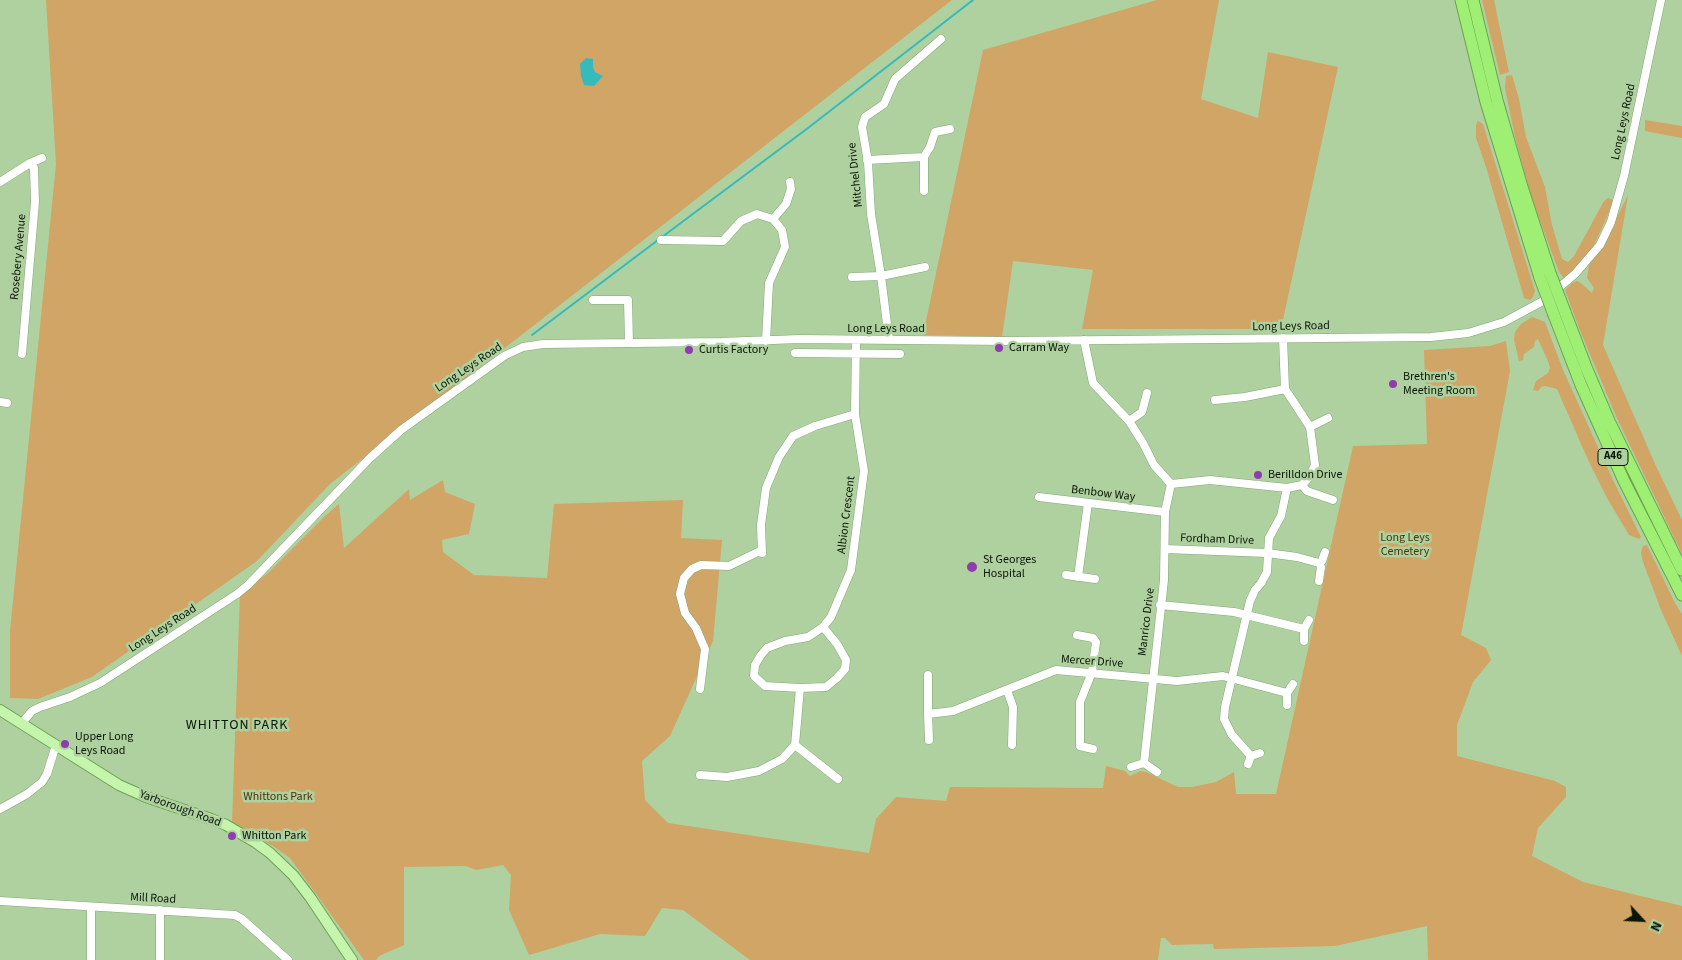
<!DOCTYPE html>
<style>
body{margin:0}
#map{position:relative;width:1682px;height:960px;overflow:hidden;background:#afd1a0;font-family:"Source Sans 3",sans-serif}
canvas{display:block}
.north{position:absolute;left:1617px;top:895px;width:50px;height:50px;-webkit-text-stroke:4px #afd1a0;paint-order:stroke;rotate:115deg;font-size:14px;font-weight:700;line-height:20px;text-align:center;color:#0a1505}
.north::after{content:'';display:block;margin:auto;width:18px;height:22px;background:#0a1505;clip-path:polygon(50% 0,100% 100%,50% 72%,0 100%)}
</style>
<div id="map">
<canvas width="1682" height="960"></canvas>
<div class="north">N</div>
</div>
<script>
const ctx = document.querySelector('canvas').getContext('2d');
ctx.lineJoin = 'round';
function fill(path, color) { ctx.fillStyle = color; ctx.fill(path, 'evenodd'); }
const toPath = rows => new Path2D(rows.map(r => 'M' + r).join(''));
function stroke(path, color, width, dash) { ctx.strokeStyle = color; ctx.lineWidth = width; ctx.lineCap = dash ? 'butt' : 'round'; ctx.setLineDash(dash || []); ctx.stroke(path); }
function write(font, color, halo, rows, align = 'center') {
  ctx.font = font + ' "Source Sans 3",sans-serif'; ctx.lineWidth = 5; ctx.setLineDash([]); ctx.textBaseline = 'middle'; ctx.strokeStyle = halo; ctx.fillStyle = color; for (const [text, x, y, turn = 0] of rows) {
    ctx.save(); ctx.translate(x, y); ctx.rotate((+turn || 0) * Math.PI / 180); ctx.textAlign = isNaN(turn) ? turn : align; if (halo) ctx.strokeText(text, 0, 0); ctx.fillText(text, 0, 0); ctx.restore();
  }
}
fill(toPath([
 [46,0,952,0,330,484,257,561,92,677,38,699,10,698,10,631,56,164],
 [1157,0,1219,0,1201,99,1258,118,1268,52,1338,67,1281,329,1082,329,1093,270,1013,261,1002,337,923,335,983,50],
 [1482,0,1494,0,1509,72,1500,75],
 [1512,75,1519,99,1526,137,1545,187,1552,225,1562,259,1568,262,1574,256,1604,201,1608,198,1613,200,1607,217,1595,243,1585,258,1565,279,1559,272,1531,196,1515,137,1505,88,1506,76],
 [1645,120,1682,126,1682,138,1645,131],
 [1478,121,1483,124,1535,291,1533,297,1530,300,1524,298,1522,291,1486,167,1476,138,1476,125],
 [1628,195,1603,345,1656,466,1682,520,1682,554,1616,416,1579,328,1565,290,1572,283,1577,281,1582,284,1592,293,1594,288,1587,278,1589,265,1604,243],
 [1532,317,1545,322,1563,370,1613,480,1641,537,1639,539,1629,535,1607,498,1589,462,1557,389,1545,386,1541,387,1538,391,1533,390,1536,381,1548,373,1550,368,1548,361,1538,339,1535,341,1534,347,1524,354,1523,360,1519,361,1514,340,1515,332,1521,324],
 [1506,341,1510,371,1461,635,1486,648,1491,660,1473,682,1457,725,1457,756,1555,781,1566,787,1566,797,1538,828,1532,856,1583,882,1682,906,1682,960,1428,960,1427,926,1335,946,1214,949,1213,944,1172,945,1165,938,1161,938,1158,960,750,960,683,910,662,908,645,936,600,934,529,955,509,910,511,875,503,865,476,870,466,866,404,867,404,945,379,956,376,960,364,960,290,858,273,846,232,823,240,593,267,574,325,516,339,504,344,548,409,489,410,500,443,480,445,492,475,504,469,534,442,540,443,552,474,575,547,578,554,504,683,500,681,538,722,540,713,641,670,736,642,761,645,800,668,823,869,853,876,819,896,797,946,801,950,787,1103,788,1106,766,1125,771,1130,776,1140,771,1146,772,1178,787,1192,787,1216,782,1234,772,1236,794,1276,794,1353,446,1427,444,1424,350,1490,346],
 [1647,545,1675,603,1682,614,1682,656,1661,610,1643,562,1641,553,1642,548,1643,546]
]), '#d0a566');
fill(toPath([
 [586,58,593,59,593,67,595,72,603,76,594,86,584,85,581,76,580,64]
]), '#36babb');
stroke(toPath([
 [662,237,808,128,973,0],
 [532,335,658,240]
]), '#36babb', 2);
const minor = toPath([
 [924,157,930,147,935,132,950,129],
 [867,160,924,157,924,191],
 [0,182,30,163,42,158],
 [773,219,786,204,791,189,790,182],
 [661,240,723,241,741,221,757,214,773,219,782,230,785,247,769,283,766,341],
 [852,277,881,276,925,267],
 [593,300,628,300,629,343],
 [889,340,881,276,871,214,868,162,862,127,865,117,884,104,895,79,941,39],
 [1084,340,1093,383,1129,421,1143,443,1154,465,1171,484,1210,480,1287,488,1302,485,1310,476,1315,465,1310,427,1285,389,1283,338],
 [795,353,900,354],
 [22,354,35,202,34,168,30,163],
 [1215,400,1245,397,1285,389],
 [0,402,7,403],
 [1129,421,1142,412,1147,393],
 [1310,427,1328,418],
 [1302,485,1307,491,1333,500],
 [1039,497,1165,512],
 [1165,549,1267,553,1297,557,1319,563],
 [762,553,761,525,766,488,779,457,793,436,815,426,855,414],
 [1319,563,1322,561,1325,552],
 [1066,575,1095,579],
 [1078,577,1088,503],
 [1319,581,1321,567,1319,563],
 [1160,605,1234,612,1304,629],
 [1077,635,1093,638,1096,642,1092,672,1080,702,1080,746,1093,749],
 [1304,641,1304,629,1309,620],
 [928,675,928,714],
 [800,688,765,686,754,676,755,665,761,655,767,648,785,641,808,637,823,627],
 [700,689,705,649,696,628,685,613,680,594,684,578,692,569,701,565,729,566,762,550],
 [1007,690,1013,707,1012,745],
 [1287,705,1287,693,1293,684],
 [22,723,32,711,40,707,70,697,100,683,237,594,248,585,370,458,401,430,504,356,523,347,543,344,721,342,799,339,1006,341,1431,337,1468,333,1504,322,1543,301,1575,274,1600,245,1611,222,1624,176,1661,0],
 [929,740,928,714,953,711,1056,670,1177,681,1223,676,1287,693],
 [1251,756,1232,735,1224,719,1225,707,1250,601,1255,590,1261,583,1267,572,1269,538,1281,516,1287,488],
 [1144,763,1164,580,1165,512,1171,484],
 [1248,764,1251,756,1260,753],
 [1131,767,1144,763,1157,772],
 [700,775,727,777,759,771,782,759,795,745],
 [838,779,795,745,800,688,826,687,837,678,845,669,846,660,837,644,823,627,831,617,851,570,864,471,855,414,856,340],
 [0,809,27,794,42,782,47,774,56,745],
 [0,901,235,915,242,919,288,960],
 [91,907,91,960],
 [160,960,160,910]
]);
const major = toPath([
 [0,710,119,785,146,797,211,819,226,825,255,842,270,853,293,875,310,897,352,960]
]);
const highway = toPath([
 [1461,0,1486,102,1540,278],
 [1473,0,1497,100,1522,187,1550,273],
 [1565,312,1586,367,1609,421,1682,570],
 [1554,315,1581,385,1624,481,1682,595]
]);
stroke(minor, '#85a677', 9);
stroke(major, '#6ba34e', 12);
stroke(highway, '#6ba34e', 13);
stroke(minor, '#fff', 8);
stroke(major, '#c5f5ac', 10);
stroke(highway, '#9fef75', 11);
const highwayBridge = toPath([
 [1550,273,1565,312],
 [1540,278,1554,315]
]);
stroke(highwayBridge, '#6ba34e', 13, []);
stroke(highwayBridge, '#9fef75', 11);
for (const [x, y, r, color] of [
 [999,348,5,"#8e3dac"],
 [689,350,5,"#8e3dac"],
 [1393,384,5,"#8e3dac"],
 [1258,475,5,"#8e3dac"],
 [972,567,6,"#8e3dac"],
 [65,744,5,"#8e3dac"],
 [232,836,5,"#8e3dac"]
]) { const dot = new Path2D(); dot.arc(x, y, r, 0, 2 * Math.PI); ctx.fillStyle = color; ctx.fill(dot); stroke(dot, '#afd1a0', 2); }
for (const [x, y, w] of [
 [1613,457,30]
]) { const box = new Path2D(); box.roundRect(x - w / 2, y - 8.5, w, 17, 4); ctx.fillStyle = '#afd1a0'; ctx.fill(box); stroke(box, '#0a1505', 1); }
write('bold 11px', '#0a1505', null, [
 ["A46",1613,457]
]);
write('12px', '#0a1505', '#afd1a0', [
 ["Long Leys Road",1624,122,-78],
 ["Mitchel Drive",856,175,-96],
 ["Rosebery Avenue",19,257,-85],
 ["Long Leys Road",1291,327,-1],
 ["Long Leys Road",886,329],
 ["Long Leys Road",469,368,-34],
 ["Benbow Way",1103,494,7],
 ["Albion Crescent",847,515,-83],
 ["Fordham Drive",1217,540,2],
 ["Manrico Drive",1147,622,-83],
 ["Long Leys Road",163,629,-33],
 ["Mercer Drive",1092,662,4],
 ["Yarborough Road",180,809,20],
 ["Mill Road",153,899,3]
]);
write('12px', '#0a1505', '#afd1a0', [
 ["Carram Way",1009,348],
 ["Curtis Factory",699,350],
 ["Brethren's",1403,377],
 ["Meeting Room",1403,391],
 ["Berilldon Drive",1268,475],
 ["St Georges",983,560],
 ["Hospital",983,574],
 ["Upper Long",75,737],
 ["Leys Road",75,751],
 ["Whitton Park",242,836]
], 'left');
write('12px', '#4d3408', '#afd1a0', [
 ["Long Leys",1405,538],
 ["Cemetery",1405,552],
 ["Whittons Park",278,797]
]);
ctx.letterSpacing = '1px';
write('14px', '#0a1505', '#afd1a0', [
 ["WHITTON PARK",237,726]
]);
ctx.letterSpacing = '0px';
</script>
